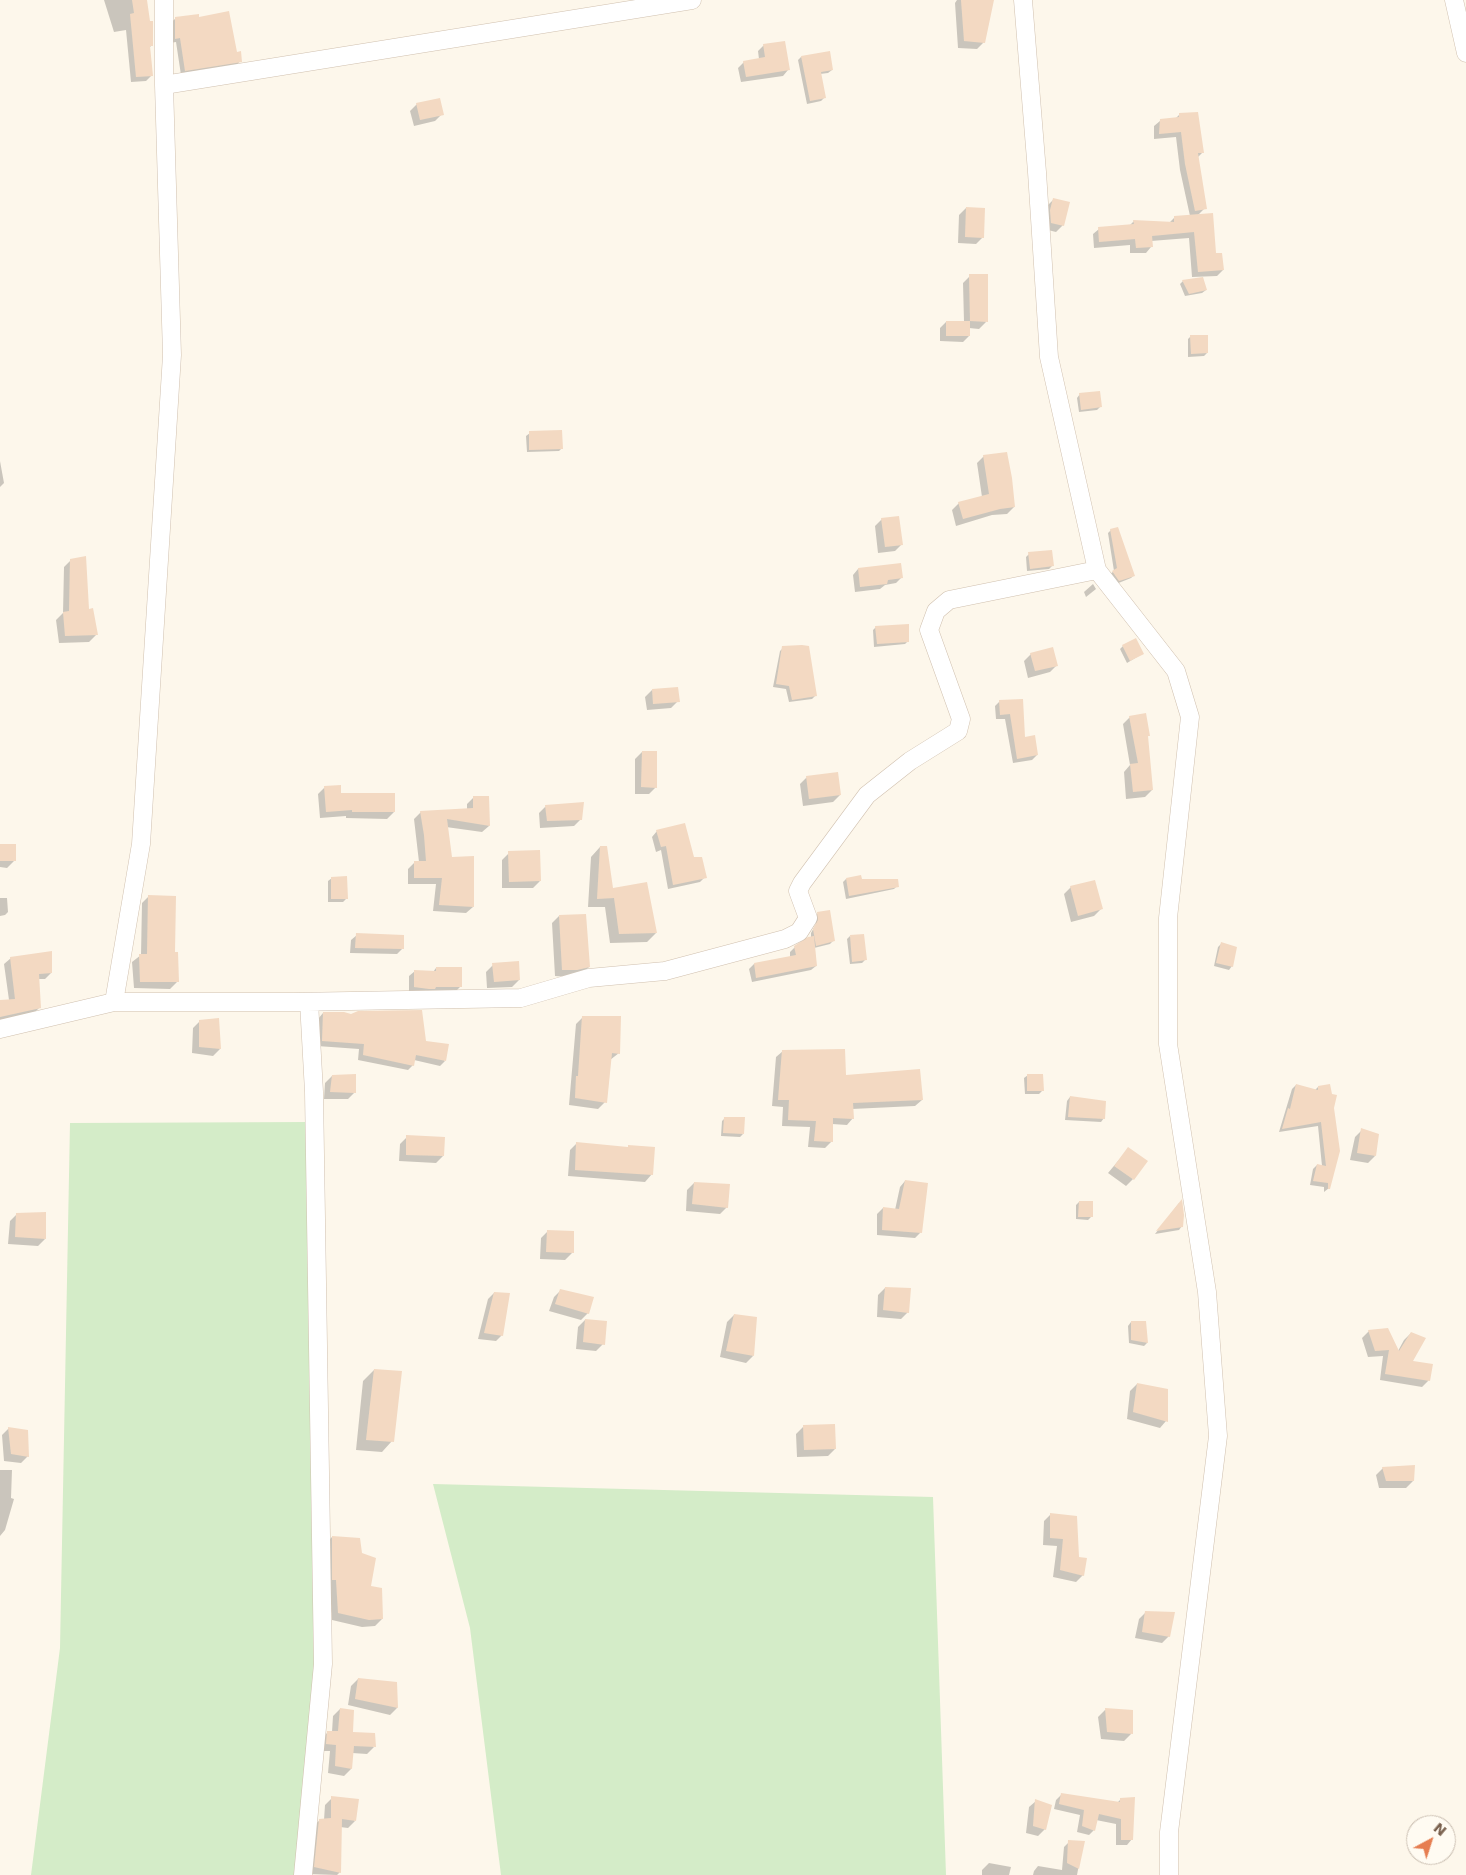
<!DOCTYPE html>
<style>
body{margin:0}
#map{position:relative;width:1466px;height:1875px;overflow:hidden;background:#fdf7eb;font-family:"DejaVu Sans",sans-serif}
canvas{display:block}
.north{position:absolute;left:1406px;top:1815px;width:50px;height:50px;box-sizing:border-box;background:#fffbf2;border:1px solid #c9bdb0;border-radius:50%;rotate:40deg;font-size:14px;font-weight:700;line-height:20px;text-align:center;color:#79604d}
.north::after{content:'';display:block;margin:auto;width:18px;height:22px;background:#e67e51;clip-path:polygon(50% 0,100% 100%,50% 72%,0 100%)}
</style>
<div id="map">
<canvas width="1466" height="1875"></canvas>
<div class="north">N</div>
</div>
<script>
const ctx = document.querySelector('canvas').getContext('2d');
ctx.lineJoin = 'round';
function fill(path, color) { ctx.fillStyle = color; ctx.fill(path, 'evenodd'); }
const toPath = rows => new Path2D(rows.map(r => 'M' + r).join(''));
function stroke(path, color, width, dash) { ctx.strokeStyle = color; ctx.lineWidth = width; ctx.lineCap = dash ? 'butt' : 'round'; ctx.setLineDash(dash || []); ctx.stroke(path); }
fill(toPath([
 [309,1122,318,1642,294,1875,31,1875,60,1648,70,1123],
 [433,1484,933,1497,946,1875,501,1875,470,1628]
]), '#d4ecc8');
fill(toPath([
 [104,0,146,0,152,45,149,48,152,75,146,81,131,82,126,30,114,32],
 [957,0,993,0,984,42,977,49,958,48,955,3],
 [198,18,236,53,240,61,236,66,181,75,176,42,170,43,170,23,175,19],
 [764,45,788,70,783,76,741,82,738,68,744,62,759,59,758,51],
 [801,57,832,70,828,73,820,74,824,98,821,101,807,104,798,60],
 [417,104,442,114,435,121,414,126,410,111],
 [1179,115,1203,152,1198,157,1205,208,1197,216,1223,270,1217,276,1192,277,1189,238,1151,241,1151,247,1146,253,1130,253,1130,245,1094,248,1093,234,1099,229,1129,226,1134,221,1169,223,1174,218,1190,216,1180,170,1176,137,1154,139,1154,126,1160,121,1175,119],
 [1054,199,1063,225,1056,232,1044,229,1047,206],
 [966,208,983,237,976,244,958,243,959,215],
 [970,276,986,322,979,329,969,328,969,336,963,342,940,341,940,328,946,322,964,322,963,283],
 [1183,281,1206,290,1202,293,1185,296,1180,284],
 [1191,336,1207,353,1204,356,1188,357,1188,339],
 [1080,394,1100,407,1097,410,1079,412,1077,398],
 [530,433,562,448,559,451,527,452,526,436],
 [984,456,1014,507,1007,514,992,515,956,526,952,510,959,503,982,497,977,463],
 [0,461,4,483,0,487],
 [882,519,902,544,895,551,878,553,875,526],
 [1111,530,1134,575,1131,578,1116,584,1109,575,1114,571,1108,533],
 [1029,554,1052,566,1049,569,1027,571,1026,557],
 [71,560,96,635,89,642,59,643,56,620,63,613,64,567],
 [858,569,902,577,896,583,885,585,880,589,855,592,853,575],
 [1093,584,1096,589,1086,597,1084,592],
 [876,627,908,641,905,644,874,647,873,630],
 [1123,646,1142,654,1127,663,1120,649],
 [783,648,815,696,812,699,789,702,786,689,773,687,780,651],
 [1031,654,1057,665,1050,672,1028,678,1024,661],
 [652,690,678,701,671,708,647,710,645,697],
 [1021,700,1024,738,1037,755,1032,760,1013,763,1005,719,996,719,995,706,1000,701],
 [1130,717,1149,735,1147,738,1152,790,1145,797,1126,799,1124,772,1130,765,1123,724],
 [642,752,656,787,649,794,635,794,635,759],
 [807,777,840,795,833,802,803,806,800,784],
 [325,787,340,794,394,812,387,819,346,818,346,816,320,818,318,794],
 [474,797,488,797,489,826,482,832,446,827,451,859,473,907,466,913,433,911,436,884,408,884,408,869,415,862,419,862,414,819,421,812,467,810,467,804],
 [546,806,581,819,574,826,540,828,539,813],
 [657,831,693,858,705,877,700,882,668,889,661,850,656,852,652,837],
 [0,845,14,861,7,868,0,867],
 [600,847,612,890,656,933,647,942,610,943,605,907,588,907,591,857],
 [509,853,540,881,533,888,502,888,502,860],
 [332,878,346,899,343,902,328,902,328,881],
 [846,879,861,881,897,886,894,889,846,899,843,882],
 [1071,887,1101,909,1094,916,1071,922,1064,894],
 [149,896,177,982,170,989,134,988,132,962,141,955,142,903],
 [0,898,7,898,8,912,5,915,0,916],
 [818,913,834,940,830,944,814,948,816,966,811,970,752,982,749,969,754,964,790,957,790,952,795,947,811,938,811,933,816,924,815,917],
 [559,916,589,967,582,974,569,977,555,976,552,923],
 [357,935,403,948,397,954,350,953,351,940],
 [850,936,865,960,862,963,850,964,847,939],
 [1221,944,1232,966,1229,970,1214,966,1218,947],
 [11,958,51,973,45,979,38,979,39,1008,33,1014,0,1021,0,1001,9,1000,4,964],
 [493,965,519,980,512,987,487,988,486,972],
 [436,968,460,987,455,992,409,992,409,976,415,971,433,972],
 [323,1013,425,1042,445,1061,440,1066,414,1060,413,1065,408,1070,358,1060,359,1049,317,1046,318,1019],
 [583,1017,619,1053,610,1060,605,1102,598,1109,569,1105,576,1024],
 [200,1021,220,1049,213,1056,192,1053,193,1028],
 [783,1051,845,1077,922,1100,915,1106,852,1109,853,1118,847,1125,832,1124,832,1141,825,1148,808,1147,810,1127,782,1126,783,1107,772,1106,776,1057],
 [1028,1075,1042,1091,1039,1094,1025,1094,1024,1078],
 [332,1076,355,1092,348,1099,324,1099,325,1083],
 [1296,1085,1315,1090,1318,1087,1332,1108,1329,1188,1324,1192,1324,1187,1310,1185,1313,1169,1317,1165,1322,1166,1318,1126,1279,1132,1292,1089],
 [1070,1097,1104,1118,1101,1122,1065,1120,1067,1101],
 [725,1118,743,1134,740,1137,721,1136,722,1121],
 [1362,1130,1375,1156,1368,1163,1350,1160,1355,1137],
 [407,1137,443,1156,436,1163,399,1161,400,1144],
 [577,1143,652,1174,645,1182,568,1176,570,1150],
 [1128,1149,1133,1179,1126,1186,1108,1173],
 [905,1181,921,1232,915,1238,877,1235,877,1214,883,1208,895,1210,900,1187],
 [694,1183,727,1207,720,1214,686,1211,687,1190],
 [1079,1202,1091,1217,1088,1220,1076,1219,1076,1205],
 [1179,1203,1182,1226,1179,1230,1155,1234],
 [17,1214,45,1239,38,1246,8,1244,10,1221],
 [548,1231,573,1232,572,1253,565,1260,540,1259,541,1238],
 [885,1288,908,1312,901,1319,877,1317,878,1295],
 [561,1290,588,1313,581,1320,549,1311,554,1297],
 [494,1293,502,1335,496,1341,478,1339,488,1299],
 [734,1315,753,1356,746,1363,720,1357,727,1322],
 [585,1320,603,1344,596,1351,576,1349,578,1327],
 [1131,1322,1145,1323,1147,1343,1144,1346,1129,1343,1128,1326],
 [1369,1331,1398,1351,1404,1340,1411,1333,1411,1362,1429,1380,1422,1387,1380,1380,1383,1356,1368,1357,1362,1338],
 [374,1370,392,1441,382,1452,356,1450,363,1381],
 [1137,1384,1166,1421,1160,1428,1127,1419,1130,1391],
 [803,1427,835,1449,828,1456,797,1457,796,1434],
 [9,1428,28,1456,21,1463,4,1461,2,1435],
 [1383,1468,1413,1481,1406,1488,1379,1488,1376,1475],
 [0,1470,12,1470,11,1498,14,1499,5,1530,0,1536],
 [1050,1515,1078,1558,1083,1575,1076,1582,1053,1577,1057,1546,1043,1545,1044,1521],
 [332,1537,360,1554,382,1619,375,1626,362,1627,332,1620,325,1544],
 [1146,1612,1169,1636,1162,1643,1135,1638,1139,1619],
 [358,1679,396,1684,397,1708,390,1715,348,1705,351,1686],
 [340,1709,351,1733,374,1747,367,1754,352,1753,351,1769,344,1776,328,1773,330,1751,320,1751,321,1739,328,1732,332,1732,333,1716],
 [1105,1710,1131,1711,1131,1734,1124,1741,1101,1739,1098,1717],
 [1061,1795,1117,1803,1121,1799,1132,1839,1127,1845,1116,1845,1116,1824,1096,1820,1094,1830,1089,1835,1077,1832,1080,1815,1054,1809,1056,1800],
 [332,1798,355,1821,348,1828,340,1827,340,1872,337,1875,308,1874,312,1827,320,1820,324,1820,325,1805],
 [1036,1801,1045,1829,1038,1836,1026,1833,1029,1807],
 [1069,1842,1083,1843,1077,1875,1033,1875,1034,1871,1038,1866,1062,1870,1064,1847],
 [989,1863,1011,1867,1009,1875,982,1875,982,1870]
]), '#0003');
fill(toPath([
 [132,0,147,0,150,21,153,21,153,46,150,46,153,76,136,77,130,14,134,13],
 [961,0,994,0,985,43,964,41],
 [229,11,237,52,241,51,242,62,185,71,180,38,175,39,175,17,199,14,199,17],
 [785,41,790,70,746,77,743,61,765,57,763,44],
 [830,51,833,70,821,72,826,98,810,101,801,56],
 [440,98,444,115,420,120,416,103],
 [1198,112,1204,153,1198,153,1207,209,1195,211,1185,164,1181,132,1159,134,1160,119,1179,117,1179,113],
 [1053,198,1070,202,1064,226,1051,223,1050,210],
 [966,207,985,208,984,238,965,237],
 [1213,213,1216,253,1222,253,1224,270,1198,272,1194,232,1152,236,1153,247,1136,248,1135,239,1099,242,1098,227,1134,224,1133,220,1174,222,1174,216],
 [969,274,988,274,988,322,970,321],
 [1203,277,1207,290,1189,294,1182,280],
 [946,321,970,321,970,336,946,336],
 [1190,335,1208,335,1208,353,1191,354],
 [1100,391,1102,407,1081,410,1079,393],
 [562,430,563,449,529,450,529,431],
 [1007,452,1012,478,1015,507,1000,509,963,519,958,502,989,494,983,455],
 [899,516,903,545,885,547,881,518],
 [1118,527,1135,576,1119,581,1112,571,1117,568,1110,529],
 [1052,550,1054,566,1030,569,1028,552],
 [86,556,89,609,93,608,98,635,65,636,63,612,69,611,70,559],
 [901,563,903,578,888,580,887,584,860,587,858,568],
 [909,624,909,642,877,644,875,626],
 [1136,638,1144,654,1130,661,1122,645],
 [802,645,809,646,817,696,792,700,789,686,776,684,782,646],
 [1053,647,1058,666,1035,671,1030,653],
 [678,687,680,702,653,704,652,689],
 [1023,699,1025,737,1035,735,1038,755,1017,759,1010,714,1000,715,999,700],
 [1146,713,1150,736,1148,736,1153,790,1133,792,1130,764,1138,763,1129,716],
 [642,751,657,751,657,788,641,787],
 [838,772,841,795,809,799,806,776],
 [341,785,341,793,395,793,395,812,352,812,352,810,326,812,324,786],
 [473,796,489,796,490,826,447,819,452,857,474,856,474,907,439,905,442,878,414,878,414,861,426,861,424,835,420,811,473,808],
 [584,802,582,820,547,821,545,805],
 [685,823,694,857,702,857,707,878,673,885,666,846,661,847,656,830],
 [0,844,16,844,16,861,0,861],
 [600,846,607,846,613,888,647,882,657,933,619,934,614,898,597,899],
 [540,850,541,881,509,882,508,851],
 [861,875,862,879,898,879,899,887,849,896,846,878],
 [347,876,348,899,331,899,331,877],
 [1095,880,1103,909,1078,916,1070,886],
 [148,895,176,896,175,952,178,952,179,982,140,982,139,954,147,954],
 [830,910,835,941,816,946,813,929,818,920,817,912],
 [586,914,590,967,577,970,562,970,559,915],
 [356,933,404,935,404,949,355,948],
 [864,934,867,960,852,962,850,935],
 [814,936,817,966,756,978,754,963,796,955,794,946,808,937],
 [1221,942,1237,947,1233,967,1216,963],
 [52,951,52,973,39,974,41,1008,0,1017,0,1000,15,999,10,957],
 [519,961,520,980,494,982,492,963],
 [436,967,462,967,462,987,436,987,435,989,429,989,414,987,414,970,436,971],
 [422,1010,426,1041,449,1044,446,1061,416,1055,414,1066,363,1055,364,1044,322,1041,323,1012,344,1012,351,1014,358,1011],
 [582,1016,621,1016,620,1054,612,1053,607,1103,575,1098,576,1076,578,1076],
 [219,1018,221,1049,199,1047,199,1020],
 [845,1049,846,1075,920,1069,923,1100,853,1103,854,1119,833,1118,833,1142,814,1141,816,1121,788,1120,789,1100,778,1100,782,1050],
 [356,1074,356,1093,330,1092,332,1075],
 [1027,1074,1043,1074,1044,1091,1027,1091],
 [1296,1084,1318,1090,1318,1086,1330,1084,1332,1094,1337,1095,1334,1108,1340,1151,1330,1189,1328,1189,1328,1183,1313,1181,1317,1164,1326,1166,1321,1122,1282,1129,1288,1108,1290,1109],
 [1070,1096,1106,1101,1105,1119,1068,1117],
 [724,1117,745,1117,744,1134,723,1133],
 [1361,1128,1379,1134,1376,1156,1357,1153],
 [406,1135,445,1137,444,1156,406,1155],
 [576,1142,628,1147,628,1145,655,1147,653,1175,575,1170],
 [1128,1147,1148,1161,1134,1180,1114,1166],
 [905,1180,928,1183,922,1233,882,1230,883,1207,899,1209],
 [694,1182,730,1184,728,1208,692,1204],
 [1182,1199,1184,1215,1183,1227,1156,1231],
 [1079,1201,1093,1201,1093,1217,1078,1217],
 [46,1212,46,1239,15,1237,16,1213],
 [547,1230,574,1231,574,1253,546,1252],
 [885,1287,911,1288,909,1313,883,1310],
 [560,1289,594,1297,589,1314,555,1304],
 [494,1292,510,1293,503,1336,484,1333],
 [734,1314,757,1317,754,1356,726,1351],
 [585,1319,607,1321,605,1345,583,1342],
 [1131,1321,1146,1321,1148,1343,1131,1340],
 [1388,1328,1399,1351,1411,1332,1426,1338,1413,1361,1433,1364,1430,1381,1385,1374,1389,1350,1375,1351,1368,1330],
 [374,1369,402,1371,394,1442,366,1440],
 [1137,1383,1168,1389,1168,1422,1133,1412],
 [835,1424,836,1449,804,1450,803,1425],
 [8,1427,28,1430,29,1457,11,1454],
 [1415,1465,1414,1481,1386,1481,1382,1467],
 [1050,1513,1077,1516,1079,1557,1087,1558,1084,1576,1060,1570,1063,1539,1050,1538],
 [332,1536,360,1538,362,1553,376,1558,371,1586,382,1588,383,1619,369,1620,338,1613,336,1580,332,1580],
 [1145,1611,1175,1612,1170,1637,1142,1632],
 [358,1678,397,1682,398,1708,355,1699],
 [340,1708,354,1710,353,1732,375,1733,376,1747,354,1746,352,1769,335,1766,336,1745,326,1744,327,1731,338,1731],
 [1105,1708,1133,1710,1133,1734,1107,1732],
 [1061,1793,1120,1802,1120,1798,1135,1797,1133,1840,1121,1840,1121,1819,1099,1814,1095,1831,1082,1826,1084,1810,1059,1804],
 [331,1796,359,1799,356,1821,342,1819,341,1873,314,1867,319,1819,331,1818],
 [1035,1799,1052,1805,1046,1830,1033,1826],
 [1068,1840,1085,1841,1079,1869,1067,1863]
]), '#f3d9c2');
const street = toPath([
 [164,0,164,85,692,0],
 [1023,0,1037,172,1049,357,1097,570,1176,671,1190,717,1168,918,1168,1044,1207,1292,1218,1436,1169,1832,1169,1875],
 [1454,0,1466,53],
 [114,1002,293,1002,521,998,589,978,665,971,785,939,799,932,808,918,798,891,802,883,867,795,910,761,958,731,961,719,929,630,936,611,949,600,1097,570],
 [0,1029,114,1002,141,844,172,355,164,85],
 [303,1875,323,1664,314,1092,309,1002]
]);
stroke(street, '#d0c0af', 19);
stroke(street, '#fff', 18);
</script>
